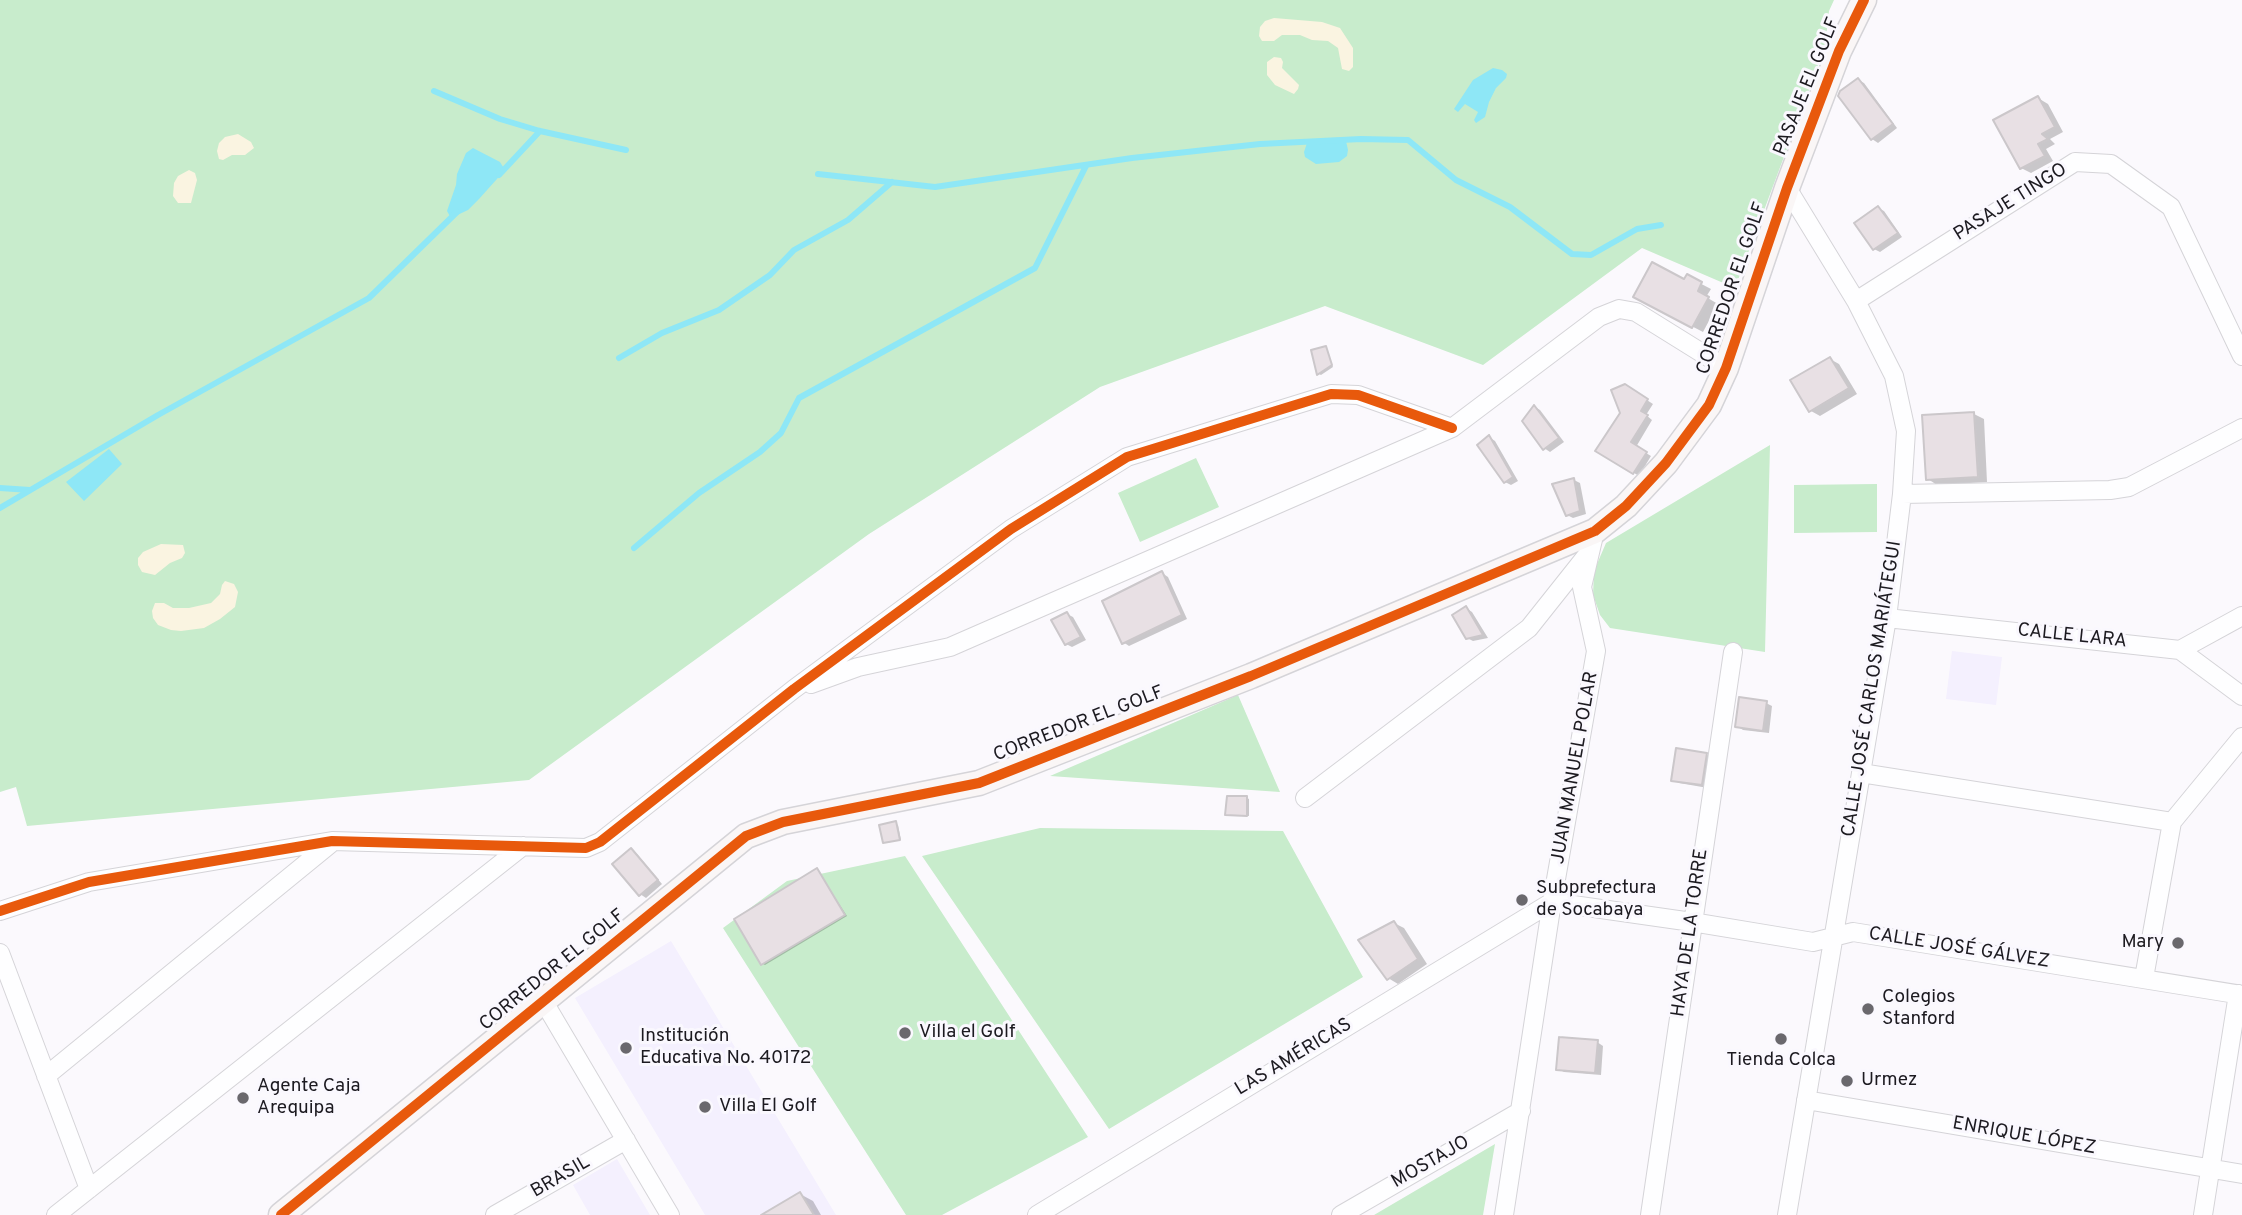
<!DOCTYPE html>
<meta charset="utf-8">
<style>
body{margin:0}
canvas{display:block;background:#fbf9fd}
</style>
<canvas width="2242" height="1215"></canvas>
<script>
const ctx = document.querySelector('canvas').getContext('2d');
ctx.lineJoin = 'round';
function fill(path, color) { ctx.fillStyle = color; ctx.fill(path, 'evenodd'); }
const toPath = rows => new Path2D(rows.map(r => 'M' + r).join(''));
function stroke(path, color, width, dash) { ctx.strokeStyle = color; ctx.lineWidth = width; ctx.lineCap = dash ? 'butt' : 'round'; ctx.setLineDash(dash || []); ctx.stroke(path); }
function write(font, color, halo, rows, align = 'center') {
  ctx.font = font + ' Overpass,sans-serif'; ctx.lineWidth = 6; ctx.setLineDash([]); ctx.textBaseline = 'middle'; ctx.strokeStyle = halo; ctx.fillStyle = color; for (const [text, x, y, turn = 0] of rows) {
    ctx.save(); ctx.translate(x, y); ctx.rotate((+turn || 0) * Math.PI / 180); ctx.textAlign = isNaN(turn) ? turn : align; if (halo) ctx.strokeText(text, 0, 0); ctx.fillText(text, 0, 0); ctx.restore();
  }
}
fill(toPath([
 [1952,651,2002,657,1996,705,1946,699],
 [671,941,836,1215,705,1215,575,998],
 [617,1159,650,1215,590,1215,573,1185]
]), '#f4f0fe');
fill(toPath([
 [0,0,1834,0,1829,11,1825,47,1735,288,1642,248,1483,365,1325,306,1100,387,869,534,529,780,27,826,16,787,0,792],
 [1770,445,1765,652,1610,628,1600,615,1593,595,1594,571,1606,543],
 [1196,458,1219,507,1140,542,1118,493],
 [1877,484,1877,532,1794,533,1794,485],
 [1238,695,1280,792,1050,776],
 [1040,828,1283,831,1363,977,1109,1129,922,856],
 [905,856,1088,1137,942,1215,906,1215,723,928,787,881],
 [1495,1144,1483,1215,1374,1215]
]), '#c8eccc');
fill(toPath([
 [1274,18,1322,22,1340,28,1353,48,1353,67,1349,71,1342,69,1338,48,1328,41,1312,40,1300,35,1282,35,1274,41,1262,41,1259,36,1260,27,1265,21],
 [1274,57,1281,58,1283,62,1282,68,1299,85,1298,89,1294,94,1275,85,1267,75,1267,62],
 [238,134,251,142,254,148,245,155,232,155,223,160,219,159,217,151,219,143,225,137],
 [189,170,195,173,197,180,191,203,178,203,173,196,174,183,178,176],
 [161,544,183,545,185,553,182,558,170,563,155,575,142,572,138,565,138,558,143,552],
 [225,581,234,584,238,592,235,607,220,619,204,628,181,631,171,630,158,625,153,618,152,611,155,603,164,603,173,608,189,608,211,603,220,594,222,585]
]), '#faf4e1');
fill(toPath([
 [1493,68,1502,70,1507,74,1506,78,1496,88,1489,102,1485,117,1476,123,1474,120,1478,112,1465,104,1458,112,1454,109,1473,80],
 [1346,141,1348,150,1347,156,1339,162,1316,164,1305,157,1304,152,1307,143],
 [473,148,500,162,505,170,479,199,468,210,451,218,447,211,456,185,457,174,466,153],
 [109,449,122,464,84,501,66,482]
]), '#8ee7f6');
fill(toPath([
 [1858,80,1864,83,1897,128,1878,143,1872,139],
 [2038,98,2048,104,2063,132,2050,139,2055,144,2046,149,2053,161,2031,173,2021,168],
 [1878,208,1884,211,1902,237,1880,252,1874,249],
 [1688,277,1711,289,1706,297,1718,304,1703,332,1645,302,1685,281],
 [1326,348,1333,367,1321,375,1319,374],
 [1830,359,1839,364,1857,394,1820,416,1811,411,1793,381],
 [1625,386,1653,404,1646,415,1652,420,1636,447,1651,456,1639,476,1598,451,1622,413],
 [1535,407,1540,410,1564,442,1550,452,1544,448],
 [1974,414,1984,419,1987,482,1937,485,1928,479],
 [1489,437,1495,441,1518,481,1511,485,1505,482],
 [1574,480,1580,483,1586,514,1573,518,1567,515],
 [1162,573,1168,577,1187,619,1129,646,1123,642],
 [1466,608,1472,612,1488,638,1473,641,1467,638],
 [1067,614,1073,617,1086,640,1072,647,1066,644],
 [1766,703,1772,706,1769,733,1743,730,1737,726],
 [1706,754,1712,758,1708,788,1679,783,1673,780],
 [1247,798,1249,799,1249,816,1227,814],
 [895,823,898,825,901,840,886,843,884,842],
 [631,850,637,854,662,884,646,898,640,894],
 [817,870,847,916,765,965,763,964],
 [1394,923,1404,928,1427,964,1398,984,1388,978],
 [1597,1042,1603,1046,1601,1075,1564,1072,1558,1069],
 [800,1194,813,1201,821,1215,764,1215]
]), '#0003');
stroke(toPath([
 [434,91,500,119,540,131,626,150],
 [818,174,935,187,1132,158,1260,144,1361,139,1408,140,1456,180,1510,207,1572,254,1591,255,1637,229,1661,225],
 [499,175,540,131],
 [619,358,662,333,719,310,770,275,794,250,848,220,892,182],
 [0,488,30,490],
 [0,508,158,415,369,298,457,212],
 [634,548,699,493,760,452,781,433,799,398,1035,268,1086,166]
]), '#8ee7f6', 6);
const building = toPath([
 [1858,78,1893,124,1871,140,1838,96,1840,91,1858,78],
 [2038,96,2055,127,2042,134,2048,139,2038,144,2045,156,2020,169,1993,120,2038,96],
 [1878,206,1898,233,1873,250,1854,223,1878,206],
 [1652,262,1684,279,1687,274,1702,282,1698,291,1709,297,1692,328,1633,297,1652,262],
 [1326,346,1332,365,1317,375,1311,350,1326,346],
 [1830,357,1849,388,1809,412,1790,380,1830,357],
 [1625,384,1648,399,1641,411,1648,415,1631,442,1647,452,1633,474,1595,451,1620,413,1611,390,1625,384],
 [1534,405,1559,438,1543,450,1522,421,1534,405],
 [1974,412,1978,477,1926,480,1922,415,1974,412],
 [1489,435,1513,477,1504,483,1477,445,1489,435],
 [1574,478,1580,511,1566,516,1552,484,1574,478],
 [1162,571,1182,615,1122,644,1102,601,1162,571],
 [1466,606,1483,635,1466,639,1452,615,1466,606],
 [1067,612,1081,637,1065,645,1051,620,1067,612],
 [1739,697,1767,701,1763,731,1735,727,1739,697],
 [1676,748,1707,753,1702,785,1671,781,1676,748],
 [1227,796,1247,796,1247,816,1225,815,1227,796],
 [896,821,900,840,883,843,879,825,896,821],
 [631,848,658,880,639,896,612,864,631,848],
 [817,868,845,915,761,965,734,919,817,868],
 [1394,921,1418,959,1387,980,1358,940,1394,921],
 [1559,1037,1598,1040,1595,1073,1556,1070,1559,1037],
 [800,1192,814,1215,761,1215,800,1192]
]);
fill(building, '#e8e0e4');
stroke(building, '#cbc7ca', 2);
const street = toPath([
 [1787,188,1856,301,1894,376,1906,431,1902,494,1887,618,1787,1215],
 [1856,301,2075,162,2111,164,2171,207,2242,356],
 [1902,494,2110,490,2129,487,2242,428],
 [1887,618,2180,650,2242,696],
 [2180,650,2242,616],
 [811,684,858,667,950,647,1452,428,1599,317,1619,309,1636,312,1726,368],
 [1861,773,2172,822],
 [1305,798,1529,628,1587,555],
 [1552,902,1692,922,1813,942,1853,932,2242,995],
 [0,911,89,882,332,841,586,848,600,842,794,689,1011,529,1127,457,1331,394,1358,395,1452,428],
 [0,953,89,1189],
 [2144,978,2172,822,2242,737],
 [544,1002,670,1215],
 [46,1076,330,844],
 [1806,1100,2242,1174],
 [56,1215,523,846],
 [495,1215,626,1140],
 [1037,1215,1552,902],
 [1341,1215,1521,1111],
 [1504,1215,1552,902,1596,651,1582,587,1595,531],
 [1650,1215,1733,652],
 [2203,1215,2238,994]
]);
const secondary = toPath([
 [281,1215,746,836,783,822,979,783,1251,676,1595,531,1626,506,1666,463,1709,405,1726,368,1787,188,1839,51,1864,0]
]);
stroke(street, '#d5d4d8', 20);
stroke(secondary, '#d5d4d8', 27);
stroke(street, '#fefeff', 18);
stroke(secondary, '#faf6f6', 24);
stroke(toPath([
 [0,911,89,882,332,841,586,848,600,842,794,689,1011,529,1127,457,1331,394,1358,395,1452,428],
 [281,1215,746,836,783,822,979,783,1251,676,1595,531,1626,506,1666,463,1709,405,1726,368,1787,188,1839,51,1864,0]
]), '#e8590c', 10);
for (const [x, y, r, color] of [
 [1522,900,7,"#6a686d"],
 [2178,943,7,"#6a686d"],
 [1868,1009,7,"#6a686d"],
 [905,1033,7,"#6a686d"],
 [1781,1039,7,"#6a686d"],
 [626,1048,7,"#6a686d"],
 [1847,1081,7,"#6a686d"],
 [243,1098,7,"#6a686d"],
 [705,1107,7,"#6a686d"]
]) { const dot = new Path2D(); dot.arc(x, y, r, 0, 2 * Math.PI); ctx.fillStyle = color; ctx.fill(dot); stroke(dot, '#faf8fe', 2.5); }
write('19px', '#1c1a20', '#faf8fe', [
 ["PASAJE EL GOLF",1808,87,-68],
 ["PASAJE TINGO",2011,203,-32],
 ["CORREDOR EL GOLF",1733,289,-71],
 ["CALLE LARA",2072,637,6],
 ["CALLE JOSÉ CARLOS MARIÁTEGUI",1873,689,-81],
 ["CORREDOR EL GOLF",1079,725,-21],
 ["JUAN MANUEL POLAR",1576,768,-80],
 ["HAYA DE LA TORRE",1691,933,-82],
 ["CALLE JOSÉ GÁLVEZ",1959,949,9],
 ["CORREDOR EL GOLF",553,971,-39],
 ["LAS AMÉRICAS",1294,1058,-31],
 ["ENRIQUE LÓPEZ",2024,1137,10],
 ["MOSTAJO",1431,1163,-30],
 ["BRASIL",561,1178,-30]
]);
write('19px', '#1c1a20', '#faf8fe', [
 ["Subprefectura",1536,889],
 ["de Socabaya",1536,911],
 ["Mary",2164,943,"right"],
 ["Colegios",1882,998],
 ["Stanford",1882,1020],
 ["Villa el Golf",919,1033],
 ["Institución",640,1037],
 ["Educativa No. 40172",640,1059],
 ["Tienda Colca",1781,1061,"center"],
 ["Urmez",1861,1081],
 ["Agente Caja",257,1087],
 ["Arequipa",257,1109],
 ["Villa El Golf",719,1107]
], 'left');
</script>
